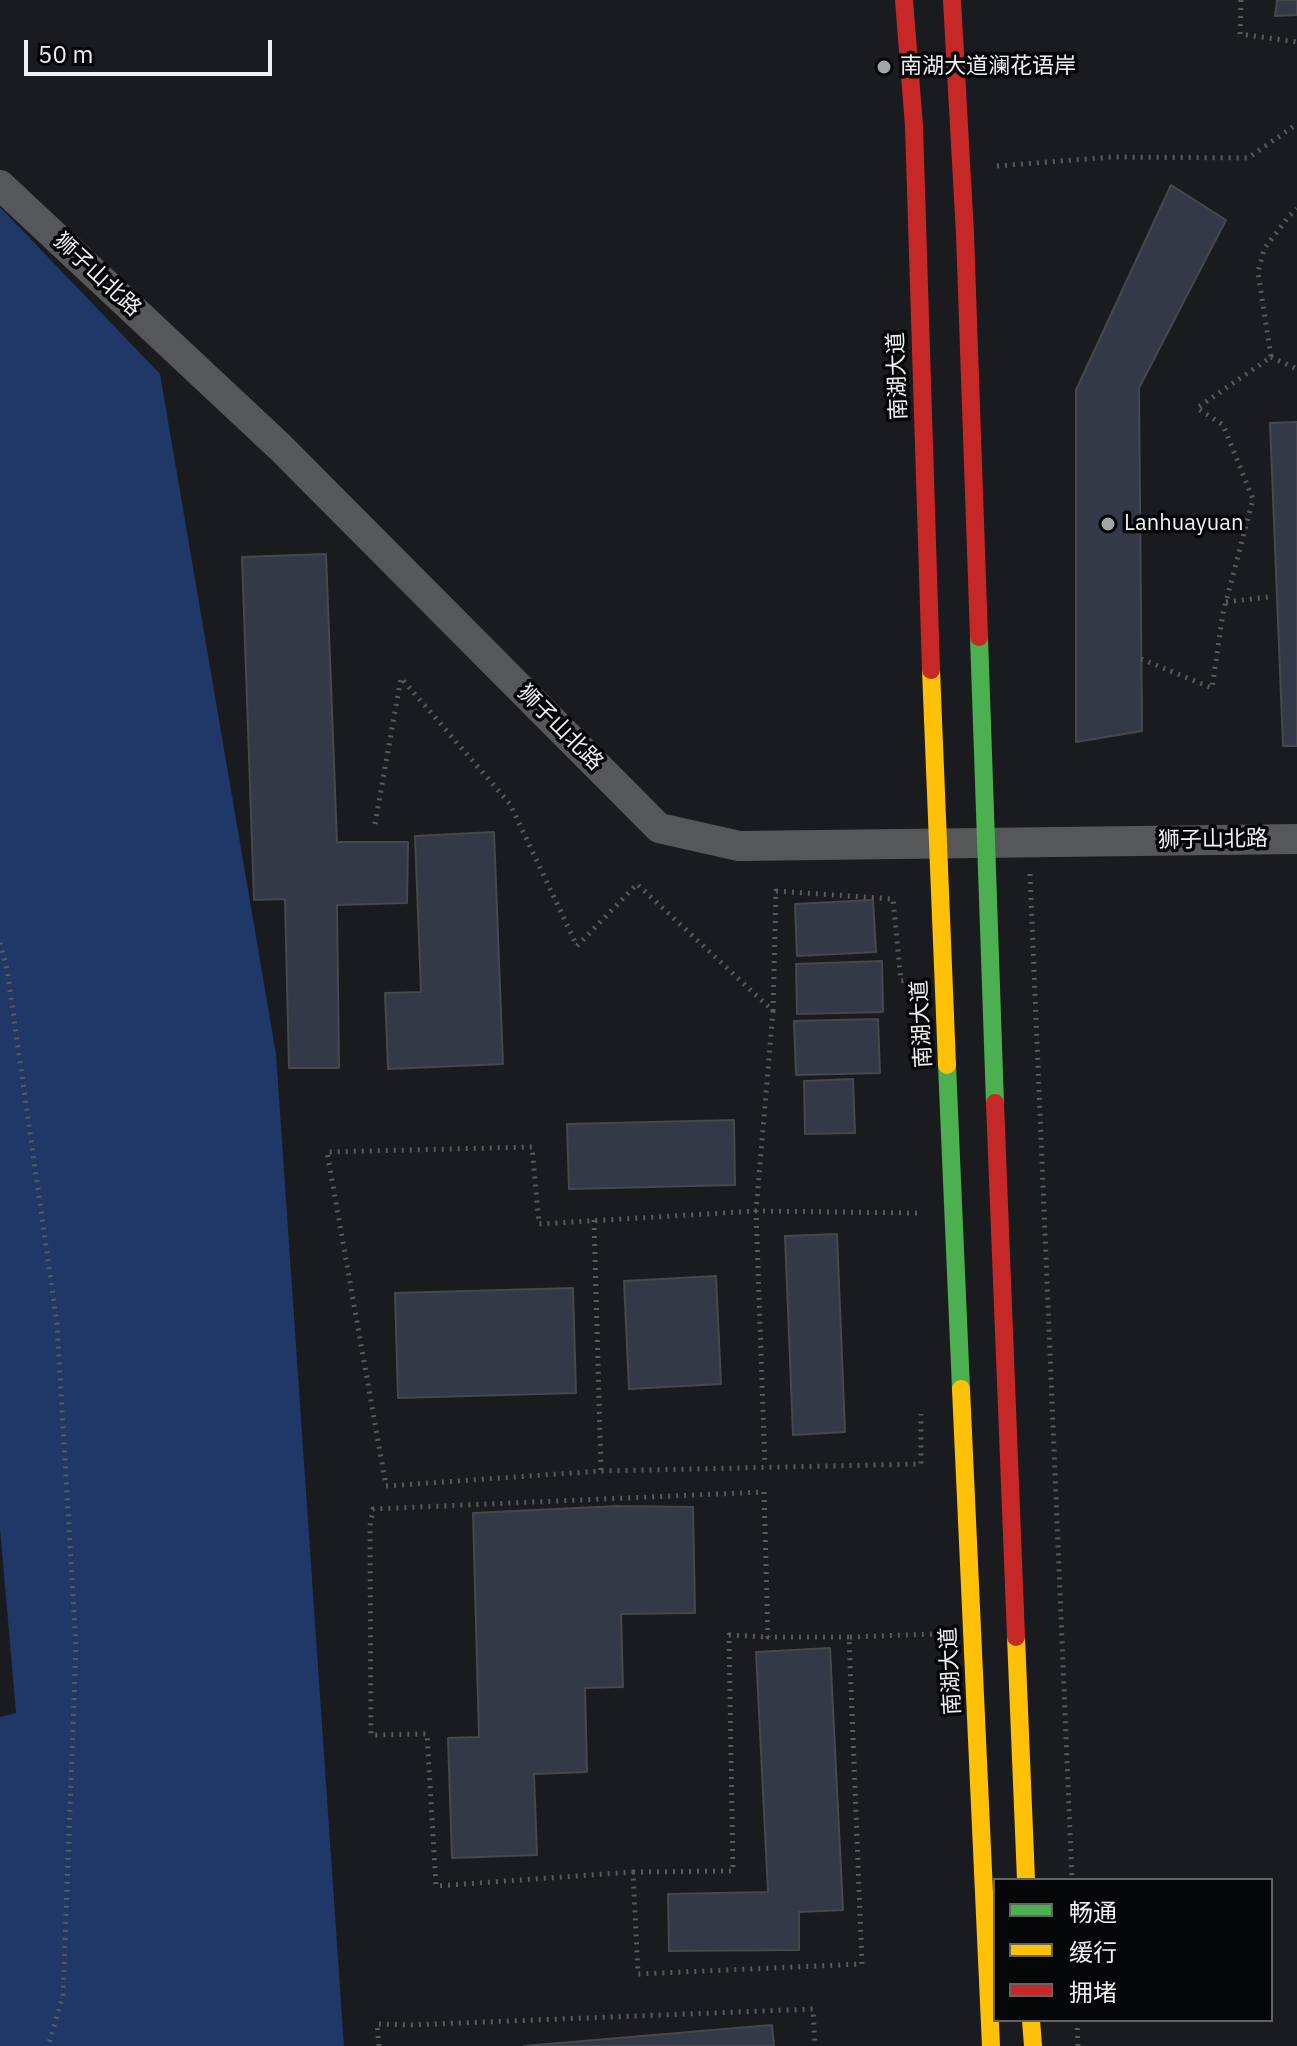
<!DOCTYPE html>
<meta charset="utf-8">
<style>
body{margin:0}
#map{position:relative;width:1297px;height:2046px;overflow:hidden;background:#191b1e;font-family:"IBM Plex Sans","Noto Sans SC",sans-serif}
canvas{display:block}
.legend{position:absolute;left:993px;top:1878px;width:280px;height:144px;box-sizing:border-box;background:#050607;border:2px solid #626466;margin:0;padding:10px 14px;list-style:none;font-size:24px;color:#eef0f4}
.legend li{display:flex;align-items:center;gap:16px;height:40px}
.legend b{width:40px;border:2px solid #626466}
.scale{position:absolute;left:24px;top:40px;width:248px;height:36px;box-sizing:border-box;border:4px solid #eef0f4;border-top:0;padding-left:10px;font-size:24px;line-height:28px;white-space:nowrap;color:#eef0f4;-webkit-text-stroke:6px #050607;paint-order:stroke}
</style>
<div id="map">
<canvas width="1297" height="2046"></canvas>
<ul class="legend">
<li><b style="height:10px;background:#4caf50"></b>畅通</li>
<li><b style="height:10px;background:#ffc107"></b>缓行</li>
<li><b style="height:10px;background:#c62828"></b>拥堵</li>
</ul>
<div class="scale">50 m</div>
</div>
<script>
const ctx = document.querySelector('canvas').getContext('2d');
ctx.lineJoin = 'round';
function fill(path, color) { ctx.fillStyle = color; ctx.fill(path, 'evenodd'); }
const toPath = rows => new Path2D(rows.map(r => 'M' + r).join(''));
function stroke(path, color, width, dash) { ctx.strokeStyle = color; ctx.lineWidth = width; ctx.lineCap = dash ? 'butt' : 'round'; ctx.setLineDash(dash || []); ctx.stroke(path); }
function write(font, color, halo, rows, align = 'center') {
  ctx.font = font + ' "IBM Plex Sans","Noto Sans SC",sans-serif'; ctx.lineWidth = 7; ctx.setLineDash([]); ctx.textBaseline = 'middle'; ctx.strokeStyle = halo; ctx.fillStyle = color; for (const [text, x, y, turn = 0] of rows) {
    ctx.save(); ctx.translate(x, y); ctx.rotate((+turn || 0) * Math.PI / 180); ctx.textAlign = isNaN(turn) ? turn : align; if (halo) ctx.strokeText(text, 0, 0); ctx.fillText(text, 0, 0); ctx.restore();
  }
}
fill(toPath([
 [0,207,160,374,276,1054,344,2046,0,2046,0,1717,16,1713,0,1528]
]), '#1f3868');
const building = toPath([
 [1277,0,1297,0,1297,15,1275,16,1277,0],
 [1171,185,1226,220,1139,388,1142,731,1076,742,1076,390,1171,185],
 [1297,422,1297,746,1283,746,1270,423,1297,422],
 [326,554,337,842,408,842,407,903,337,905,339,1068,289,1068,285,899,254,900,242,557,326,554],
 [494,832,503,1064,388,1069,385,993,421,992,415,836,494,832],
 [873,900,876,952,797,956,795,904,873,900],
 [882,961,883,1012,797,1014,796,964,882,961],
 [878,1019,880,1073,796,1075,794,1021,878,1019],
 [853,1079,855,1133,805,1134,804,1081,853,1079],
 [734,1120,735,1185,569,1189,567,1124,734,1120],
 [837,1234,845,1432,793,1435,785,1236,837,1234],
 [716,1276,721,1384,629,1389,624,1281,716,1276],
 [573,1288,576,1393,398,1398,395,1293,573,1288],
 [618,1506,693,1507,695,1613,621,1614,623,1687,585,1688,587,1772,534,1774,537,1855,452,1858,448,1738,479,1737,473,1513,618,1506],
 [830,1648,843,1910,799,1912,799,1950,669,1951,668,1894,768,1892,756,1652,830,1648],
 [772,2025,774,2046,524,2046,772,2025]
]);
fill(building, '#333947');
stroke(building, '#47484b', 2);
stroke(toPath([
 [1241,0,1240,34,1297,42],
 [997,166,1112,157,1248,158,1297,124],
 [1271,357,1297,369],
 [1226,602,1268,597],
 [1141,659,1212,688,1223,613,1253,499,1223,425,1197,408,1271,357,1258,272,1264,249,1289,216,1297,209],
 [375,824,401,678,510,804,577,946,637,884,773,1011,756,1211,765,1466],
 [1030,874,1072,1880],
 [0,943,7,969,57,1324,76,1646,63,1996,48,2046],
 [773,1011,776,891,893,899,901,981,907,980],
 [917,1213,756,1211,539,1224,532,1147,327,1152,386,1486,601,1471,921,1464,921,1414],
 [594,1220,601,1471],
 [849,1637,768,1637,764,1492,373,1509,370,1526,371,1735,427,1734,436,1886,633,1872,638,1974,862,1964,849,1637,937,1634],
 [633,1872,733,1871,729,1635,768,1637],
 [1077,2020,1078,2046],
 [379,2046,377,2024,409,2025,813,2009,815,2046]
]), '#5a5a5b', 5, [2, 6]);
stroke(toPath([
 [0,185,280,447,659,828,739,846,1297,839]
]), '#565759', 30);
stroke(toPath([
 [979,637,995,1103],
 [947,1065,961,1389]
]), '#4caf50', 18);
stroke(toPath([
 [931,670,947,1065],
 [961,1389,991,2046],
 [1016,1637,1026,1880],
 [1031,2020,1033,2046]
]), '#ffc107', 18);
stroke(toPath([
 [904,0,914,126,931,670],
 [952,0,965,234,979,637],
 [995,1103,1016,1637]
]), '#c62828', 18);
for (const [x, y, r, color] of [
 [884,67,8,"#a3a5a9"],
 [1108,524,8,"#a3a5a9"]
]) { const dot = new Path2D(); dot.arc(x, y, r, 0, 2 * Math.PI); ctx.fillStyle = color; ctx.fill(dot); stroke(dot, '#050607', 3); }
write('22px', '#eef0f4', '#050607', [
 ["南湖大道澜花语岸",900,67],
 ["Lanhuayuan",1124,524]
], 'left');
write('22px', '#eef0f4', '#050607', [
 ["狮子山北路",97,275,43],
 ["南湖大道",898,376,-92],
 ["狮子山北路",560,728,45],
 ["狮子山北路",1213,840,-1],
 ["南湖大道",922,1024,-93],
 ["南湖大道",951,1671,-93]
]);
</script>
